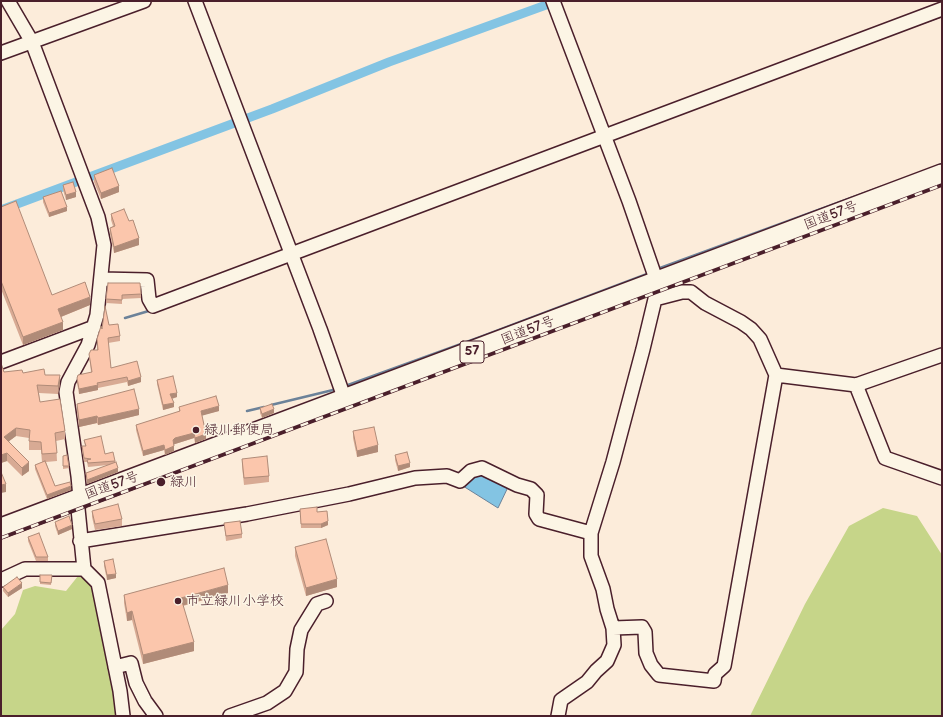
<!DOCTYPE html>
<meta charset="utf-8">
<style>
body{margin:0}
#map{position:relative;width:943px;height:717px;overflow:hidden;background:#fcecda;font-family:"Balsamiq Sans",sans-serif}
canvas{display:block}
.frame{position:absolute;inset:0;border:2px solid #4a1f2b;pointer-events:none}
</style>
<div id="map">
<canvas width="943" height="717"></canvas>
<div class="frame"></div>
</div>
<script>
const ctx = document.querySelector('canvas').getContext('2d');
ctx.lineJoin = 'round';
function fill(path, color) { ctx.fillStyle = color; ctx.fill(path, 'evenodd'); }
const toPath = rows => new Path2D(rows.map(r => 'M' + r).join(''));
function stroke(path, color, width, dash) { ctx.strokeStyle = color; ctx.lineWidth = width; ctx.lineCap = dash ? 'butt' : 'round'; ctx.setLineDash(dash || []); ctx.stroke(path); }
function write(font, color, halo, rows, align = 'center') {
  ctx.font = font + ' "Balsamiq Sans","Klee One",sans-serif'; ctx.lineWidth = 3; ctx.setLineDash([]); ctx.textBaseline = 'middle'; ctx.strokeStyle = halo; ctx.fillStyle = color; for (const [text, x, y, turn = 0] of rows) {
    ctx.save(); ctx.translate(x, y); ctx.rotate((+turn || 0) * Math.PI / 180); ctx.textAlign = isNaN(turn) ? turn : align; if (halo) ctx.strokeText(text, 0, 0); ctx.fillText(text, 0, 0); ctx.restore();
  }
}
fill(toPath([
 [883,508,917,516,942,555,942,716,750,716,805,604,849,526],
 [78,576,92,582,106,645,118,716,1,716,1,630,15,614,23,590,35,586,66,591]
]), '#c6d589');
const water = toPath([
 [482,472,509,485,498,508,463,486,473,475,482,472]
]);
fill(water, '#83c4e3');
stroke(water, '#6c8299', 1);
stroke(toPath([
 [917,25,942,16],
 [937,166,942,164],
 [660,268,881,187],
 [125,318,152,310],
 [348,385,483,336,647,274],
 [271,405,333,390],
 [247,411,264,407]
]), '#6c8299', 2.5);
stroke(toPath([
 [1,210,272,109,389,62,557,1]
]), '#83c4e3', 9);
const minor = toPath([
 [8,1,32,42,98,217,104,245,97,315,88,345,68,382,66,392,78,476,80,498,78,509,84,569,98,583,120,691,123,716],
 [195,1,320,329,345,400],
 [553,1,629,201,657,282,655,299,643,349,613,462,591,533,591,556,603,589,607,609,613,628,614,645,607,661,596,671,587,682,561,700,558,716],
 [1,53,144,1],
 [101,279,147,280,149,299,153,306,942,9],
 [1,362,94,327],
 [776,375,856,385,942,355],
 [856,385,885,458,942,478],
 [80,541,247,514,349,494,415,478,447,476,460,481,471,471,482,468,517,485,531,489,537,495,536,514,539,519,591,533],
 [1,580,25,569,84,569],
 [613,628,642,627,645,632,646,653,651,665,659,675,714,681,715,674,724,666,776,375,760,339,751,329,741,322,705,303,691,292,682,292,655,299],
 [115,667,131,663,136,683,145,701,156,716],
 [230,716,267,703,285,691,296,672,297,649,301,630,317,604,326,601]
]);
const highway = toPath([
 [1,528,942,174]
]);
stroke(minor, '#4a1f2b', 16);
stroke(highway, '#4a1f2b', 22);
stroke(minor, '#fcf5e5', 13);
stroke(highway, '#fcf5e5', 19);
const rail = toPath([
 [1,538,942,185]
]);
stroke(rail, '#4a1f2b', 4);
stroke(rail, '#fcf5e5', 2.5, [8]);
fill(toPath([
 [94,175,119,192,101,199,94,182],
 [63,185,76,197,66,200,63,190],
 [43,197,67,211,49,217,43,202],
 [1,207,52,295,90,305,61,317,63,330,23,345,1,289],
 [111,214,139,245,114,253,110,234,110,228,113,226,111,220],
 [108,283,141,294,141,298,122,299,122,304,106,303],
 [109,325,120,336,120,341,108,343,111,368,141,382,128,386,127,382,98,388,98,390,79,394,77,383,77,378,91,372,89,354,97,350,97,339,102,329],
 [1,363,4,372,23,373,45,375,60,384,58,394,39,393,40,402,65,431,65,439,56,441,57,461,46,462,55,486,71,490,47,499,35,469,35,465,42,462,41,450,29,450,29,438,16,436,9,441,29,471,22,476,7,461,1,463],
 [157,380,177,397,172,399,174,407,163,410,157,384],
 [77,404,139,415,98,425,97,423,79,427,77,411],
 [179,407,219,411,202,415,206,439,195,443,194,438,175,444,174,444,174,451,165,455,164,450,143,456,136,430,136,425,179,412],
 [260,408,274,413,262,418,260,413],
 [353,431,378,452,357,457,353,438],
 [84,440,115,461,118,472,87,484,86,473,108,465,88,467,87,462,84,462,82,450,82,446,85,446],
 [395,455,410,467,398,471,395,460],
 [63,456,69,466,69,468,63,469],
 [242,459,269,476,269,482,244,485,242,466],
 [300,509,317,512,328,525,321,528,301,528],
 [92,511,122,519,122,526,95,530,92,517],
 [55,522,72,529,58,535,55,526],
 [224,523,242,534,242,538,226,541],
 [28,537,48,557,48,561,36,561,28,541],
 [295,547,337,587,306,596,295,556],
 [104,561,116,578,107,580,104,566],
 [40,575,52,575,51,585,40,584],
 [3,587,22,588,8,597,3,591],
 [228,593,183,606,194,651,143,664,132,620,127,621,124,603,124,595]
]), '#d8aa94');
fill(toPath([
 [119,186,119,192,101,199,101,193],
 [76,192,76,197,66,200,66,195],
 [67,207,67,211,49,217,49,213],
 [139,238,139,245,114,253,114,247],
 [90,297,90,305,58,318,58,309],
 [63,322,63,330,23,345,23,337],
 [60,375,60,384,58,394,58,386],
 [141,377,141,382,128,386,128,381],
 [98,385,98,390,79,394,79,389],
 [177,393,177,397,170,399,170,394],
 [174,403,174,407,163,410,163,405],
 [219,406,219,411,201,416,201,411],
 [139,409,139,415,98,425,98,418],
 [274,409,274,413,262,418,262,414],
 [97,416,97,423,79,427,79,420],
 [16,428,16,436,4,445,4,437],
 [194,433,194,438,175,444,173,445,173,440,175,438],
 [206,434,206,439,195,443,195,438],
 [164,445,164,450,143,456,143,451],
 [378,445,378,452,357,457,357,451],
 [174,446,174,451,165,455,165,450],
 [7,453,7,461,1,463,1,455],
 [29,462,29,471,22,476,22,468],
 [410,463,410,467,398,471,398,466],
 [118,468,118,472,87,484,87,480],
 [6,484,6,492,1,493,1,485],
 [71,486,71,490,47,499,47,495],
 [328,521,328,525,321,528,321,524],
 [72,525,72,529,58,535,58,531],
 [116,574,116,578,107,580,107,575],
 [337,579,337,587,306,596,306,588],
 [22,583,22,588,8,597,8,593],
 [228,585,228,593,181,606,181,598],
 [132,611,132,620,127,621,127,613],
 [194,642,194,651,143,664,143,655]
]), '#b08b78');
const building = toPath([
 [112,168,119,186,101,193,94,175,112,168],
 [73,182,76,192,66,195,63,185,73,182],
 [61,191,67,207,49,213,43,197,61,191],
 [16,201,52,295,85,282,90,297,58,309,63,322,23,337,1,281,1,207,16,201],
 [124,209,129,221,133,220,139,238,114,247,110,228,115,226,111,214,124,209],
 [108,283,140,283,141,294,122,295,122,300,106,299,108,283],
 [105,306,109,325,118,324,120,336,108,338,111,368,137,361,141,377,128,381,127,377,97,383,98,385,79,389,77,378,78,375,92,372,89,354,91,350,98,350,97,339,101,326,102,329,105,306],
 [1,363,4,372,22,370,23,373,44,369,45,375,60,375,58,386,37,385,40,402,60,399,65,431,55,433,57,453,42,454,41,442,29,441,30,430,16,428,4,437,29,462,22,468,7,453,1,455,1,363],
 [173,376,177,393,170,394,174,403,163,405,157,380,173,376],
 [134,389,139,409,98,418,97,416,79,420,77,404,134,389],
 [216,396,219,406,201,411,206,434,195,438,194,433,175,438,173,440,174,446,165,450,164,445,143,451,136,425,180,411,179,407,216,396],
 [272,404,274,409,262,414,260,408,272,404],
 [374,427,378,445,357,451,353,431,374,427],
 [101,436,105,454,113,452,115,461,88,463,87,460,91,459,84,458,82,446,86,446,84,440,101,436],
 [407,452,410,463,398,466,395,455,407,452],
 [67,455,69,466,63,466,63,456,67,455],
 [267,456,269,476,244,478,242,459,267,456],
 [45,461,55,486,70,482,71,486,47,495,35,465,45,461],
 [116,462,118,468,87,480,86,473,116,462],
 [1,472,6,484,1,485,1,472],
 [118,504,122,519,95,524,92,511,118,504],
 [317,507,317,512,327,511,328,521,321,524,301,524,300,509,317,507],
 [69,516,72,525,58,531,55,522,69,516],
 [240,521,242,534,226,536,224,523,240,521],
 [39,533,48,557,36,557,28,537,39,533],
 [326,539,337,579,306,588,295,547,326,539],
 [113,559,116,574,107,575,104,561,113,559],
 [224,568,228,585,181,598,194,642,143,655,132,611,127,613,124,595,224,568],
 [40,575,52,575,51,583,40,582,40,575],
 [17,577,22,583,8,593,3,587,17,577]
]);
fill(building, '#fbc6ac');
stroke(building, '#b08b78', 1);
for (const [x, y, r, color] of [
 [196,430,4,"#4a1f2b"],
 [161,482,5,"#4a1f2b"],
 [178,601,4,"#4a1f2b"]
]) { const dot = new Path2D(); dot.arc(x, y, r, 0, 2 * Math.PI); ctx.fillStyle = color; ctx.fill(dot); stroke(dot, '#fcf5e5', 1.5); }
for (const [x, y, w] of [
 [472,352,24]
]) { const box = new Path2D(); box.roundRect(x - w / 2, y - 11, w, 22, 3); ctx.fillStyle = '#fcf5e5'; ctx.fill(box); stroke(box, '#4a1f2b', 1); }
write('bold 13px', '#4a1f2b', null, [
 ["57",472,352]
]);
write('14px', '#4a1f2b', '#fcf5e5', [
 ["国道57号",831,216,-21],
 ["国道57号",528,331,-21],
 ["国道57号",112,486,-20]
]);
write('14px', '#4a1f2b', '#fcf5e5', [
 ["緑川郵便局",204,430],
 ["緑川",170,482],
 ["市立緑川小学校",186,601]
], 'left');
</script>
